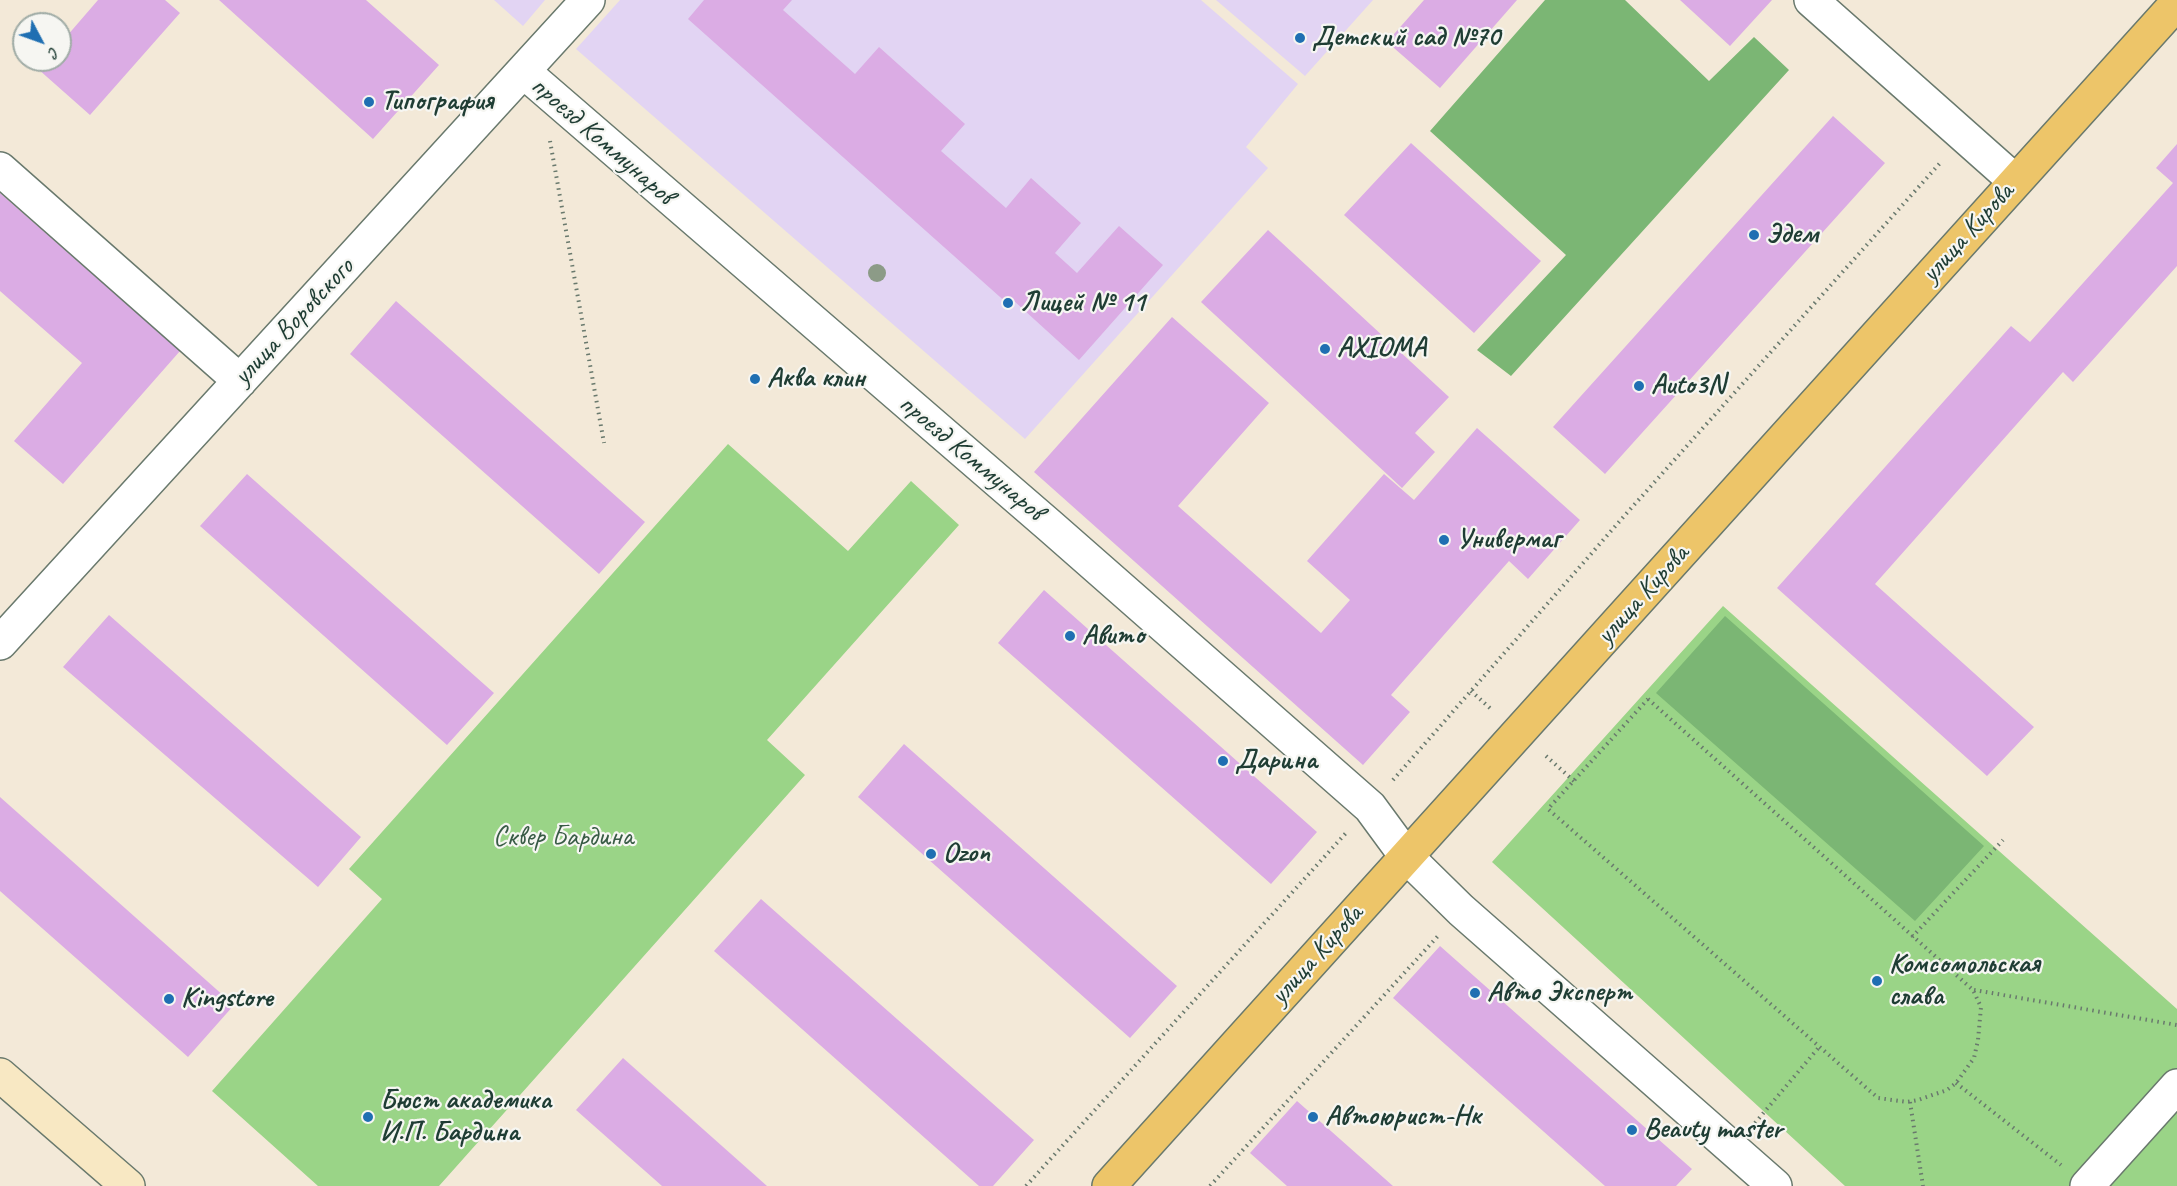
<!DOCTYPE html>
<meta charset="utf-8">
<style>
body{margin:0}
#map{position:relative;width:2177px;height:1186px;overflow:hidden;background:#f3e9d8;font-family:Caveat,sans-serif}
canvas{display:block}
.north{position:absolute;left:12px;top:12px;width:60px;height:60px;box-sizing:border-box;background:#f6f6f2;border:2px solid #a0aca6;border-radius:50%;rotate:131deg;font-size:16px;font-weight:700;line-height:24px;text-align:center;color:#1f3d34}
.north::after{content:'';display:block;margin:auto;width:21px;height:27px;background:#1f6fb2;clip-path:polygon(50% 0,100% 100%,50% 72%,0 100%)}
</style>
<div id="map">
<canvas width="2177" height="1186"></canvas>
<div class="north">С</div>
</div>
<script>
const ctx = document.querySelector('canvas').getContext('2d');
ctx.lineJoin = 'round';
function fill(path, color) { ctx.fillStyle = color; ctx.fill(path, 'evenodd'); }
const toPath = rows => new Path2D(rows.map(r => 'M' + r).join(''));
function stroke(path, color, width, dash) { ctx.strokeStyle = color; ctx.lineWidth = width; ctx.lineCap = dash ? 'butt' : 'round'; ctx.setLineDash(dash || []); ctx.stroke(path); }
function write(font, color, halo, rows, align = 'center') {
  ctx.font = font + ' Caveat,sans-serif'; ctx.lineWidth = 4.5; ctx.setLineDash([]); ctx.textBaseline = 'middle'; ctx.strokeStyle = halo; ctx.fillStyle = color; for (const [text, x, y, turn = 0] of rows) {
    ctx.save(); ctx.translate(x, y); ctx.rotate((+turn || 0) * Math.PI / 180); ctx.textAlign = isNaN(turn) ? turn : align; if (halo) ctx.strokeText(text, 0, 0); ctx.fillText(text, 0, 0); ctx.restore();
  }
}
fill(toPath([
 [494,0,545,0,523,26],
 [620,0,1201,0,1298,84,1246,147,1268,168,1025,439,576,49],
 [1216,0,1373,0,1305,76]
]), '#e2d4f3');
fill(toPath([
 [728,444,848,551,911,481,959,525,767,740,805,775,439,1186,318,1186,212,1091,382,899,349,869],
 [1723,606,2177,1009,2177,1186,1845,1186,1492,862]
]), '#9ad487');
fill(toPath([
 [1545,0,1625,0,1709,81,1754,37,1789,70,1511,376,1477,350,1566,255,1430,131],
 [1725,616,1984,846,1915,921,1656,693]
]), '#7bb674');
fill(toPath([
 [98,0,165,0,180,13,90,115,38,69,46,60,60,60,60,44],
 [219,0,366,0,439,65,373,139],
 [704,0,792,0,783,10,855,74,879,47,965,124,941,151,1006,208,1031,178,1081,223,1055,253,1077,273,1119,226,1163,265,1079,360,1013,300,1009,305,688,19],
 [1424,0,1517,0,1440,88,1387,42],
 [1680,0,1772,0,1730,46],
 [1833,116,1885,163,1605,474,1553,427],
 [1411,143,1541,261,1474,333,1344,215],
 [2177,144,2177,266,2073,382,2063,372,1875,584,2034,727,1987,776,1777,588,2011,326,2030,342,2173,183,2156,168],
 [0,193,180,351,63,484,14,441,82,363,0,291],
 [1268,230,1449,397,1415,433,1435,452,1402,488,1201,302],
 [396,301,645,522,599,574,350,354],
 [1172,317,1269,403,1178,506,1321,633,1350,600,1307,561,1384,474,1414,500,1477,428,1580,520,1528,579,1509,561,1391,695,1410,712,1363,765,1034,472],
 [247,474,494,693,447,745,200,526],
 [1044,590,1317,832,1271,884,998,643],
 [109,615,361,837,318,887,63,667],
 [904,744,1177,986,1130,1038,858,797],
 [0,797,234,1005,188,1057,0,891],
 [761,899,1034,1140,993,1186,979,1186,714,951],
 [1440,946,1692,1169,1676,1186,1605,1186,1393,998],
 [623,1058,767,1186,662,1186,576,1110],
 [1297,1101,1393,1186,1287,1186,1250,1153]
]), '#dbace4');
const minor = toPath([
 [1811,0,2015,181],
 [523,71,1050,526,1370,807,1406,856,1461,910,1775,1186],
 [0,169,240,381],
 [0,643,588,0],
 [2087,1186,2177,1086]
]);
const secondary = toPath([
 [0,1075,128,1186]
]);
const primary = toPath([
 [1109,1186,2177,3]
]);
stroke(minor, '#69796d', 36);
stroke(secondary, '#69796d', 36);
stroke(primary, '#69796d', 36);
stroke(toPath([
 [550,141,604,443],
 [1471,691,1492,710],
 [1648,699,1973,990,1981,1007,1978,1040,1974,1058,1956,1083,1947,1090,1918,1100,1907,1102,1878,1098,1548,809,1648,699],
 [1546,756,1574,781],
 [1393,780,1626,514,1941,162],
 [1912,937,2003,840],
 [1974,990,2177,1025],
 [1956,1083,2061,1165],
 [1910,1102,1923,1186],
 [1755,1123,1820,1046],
 [1026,1186,1346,833],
 [1210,1186,1438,936]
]), '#69796d', 4, [1.5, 4.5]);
stroke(minor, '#fff', 33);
stroke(secondary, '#f8e8c3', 33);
stroke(primary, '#edc569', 33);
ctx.fillStyle = '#8c9b87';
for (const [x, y] of [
 [877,273]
]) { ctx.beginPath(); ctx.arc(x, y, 9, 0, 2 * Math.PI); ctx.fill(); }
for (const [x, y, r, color] of [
 [1300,38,6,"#1f6fb2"],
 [369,102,6,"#1f6fb2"],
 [1754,235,6,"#1f6fb2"],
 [1008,303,6,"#1f6fb2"],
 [1325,349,6,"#1f6fb2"],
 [755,379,6,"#1f6fb2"],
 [1639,386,6,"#1f6fb2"],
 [1444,540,6,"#1f6fb2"],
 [1070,636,6,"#1f6fb2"],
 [1223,761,6,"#1f6fb2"],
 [931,854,6,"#1f6fb2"],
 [1877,981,6,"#1f6fb2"],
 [1475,993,6,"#1f6fb2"],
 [169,999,6,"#1f6fb2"],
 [368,1117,6,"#1f6fb2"],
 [1313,1117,6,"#1f6fb2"],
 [1632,1130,6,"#1f6fb2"]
]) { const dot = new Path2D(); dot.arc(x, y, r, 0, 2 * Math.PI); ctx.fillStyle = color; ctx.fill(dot); stroke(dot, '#f6f6f2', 2); }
write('bold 28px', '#1f3d34', '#f6f6f2', [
 ["Детский сад №70",1312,38],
 ["Типография",381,102],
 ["Эдем",1766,235],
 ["Лицей № 11",1020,303],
 ["AXIOMA",1337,349],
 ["Аква клин",767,379],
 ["Auto3N",1651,386],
 ["Универмаг",1456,540],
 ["Авито",1082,636],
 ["Дарина",1235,761],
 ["Ozon",943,854],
 ["Комсомольская",1889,965],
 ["слава",1889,997],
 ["Авто Эксперт",1487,993],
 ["Kingstore",181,999],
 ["Бюст академика",380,1101],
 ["И.П. Бардина",380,1133],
 ["Автоюрист-Нк",1325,1117],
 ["Beauty master",1644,1130]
], 'left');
write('28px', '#1f3d34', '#f6f6f2', [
 ["проезд Коммунаров",602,141,41],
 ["улица Кирова",1968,233,-48],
 ["улица Воровского",294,322,-47],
 ["проезд Коммунаров",971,458,40],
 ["улица Кирова",1643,595,-48],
 ["улица Кирова",1317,955,-48]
]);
write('28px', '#385b45', '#f6f6f2', [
 ["Сквер Бардина",563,838]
]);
</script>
